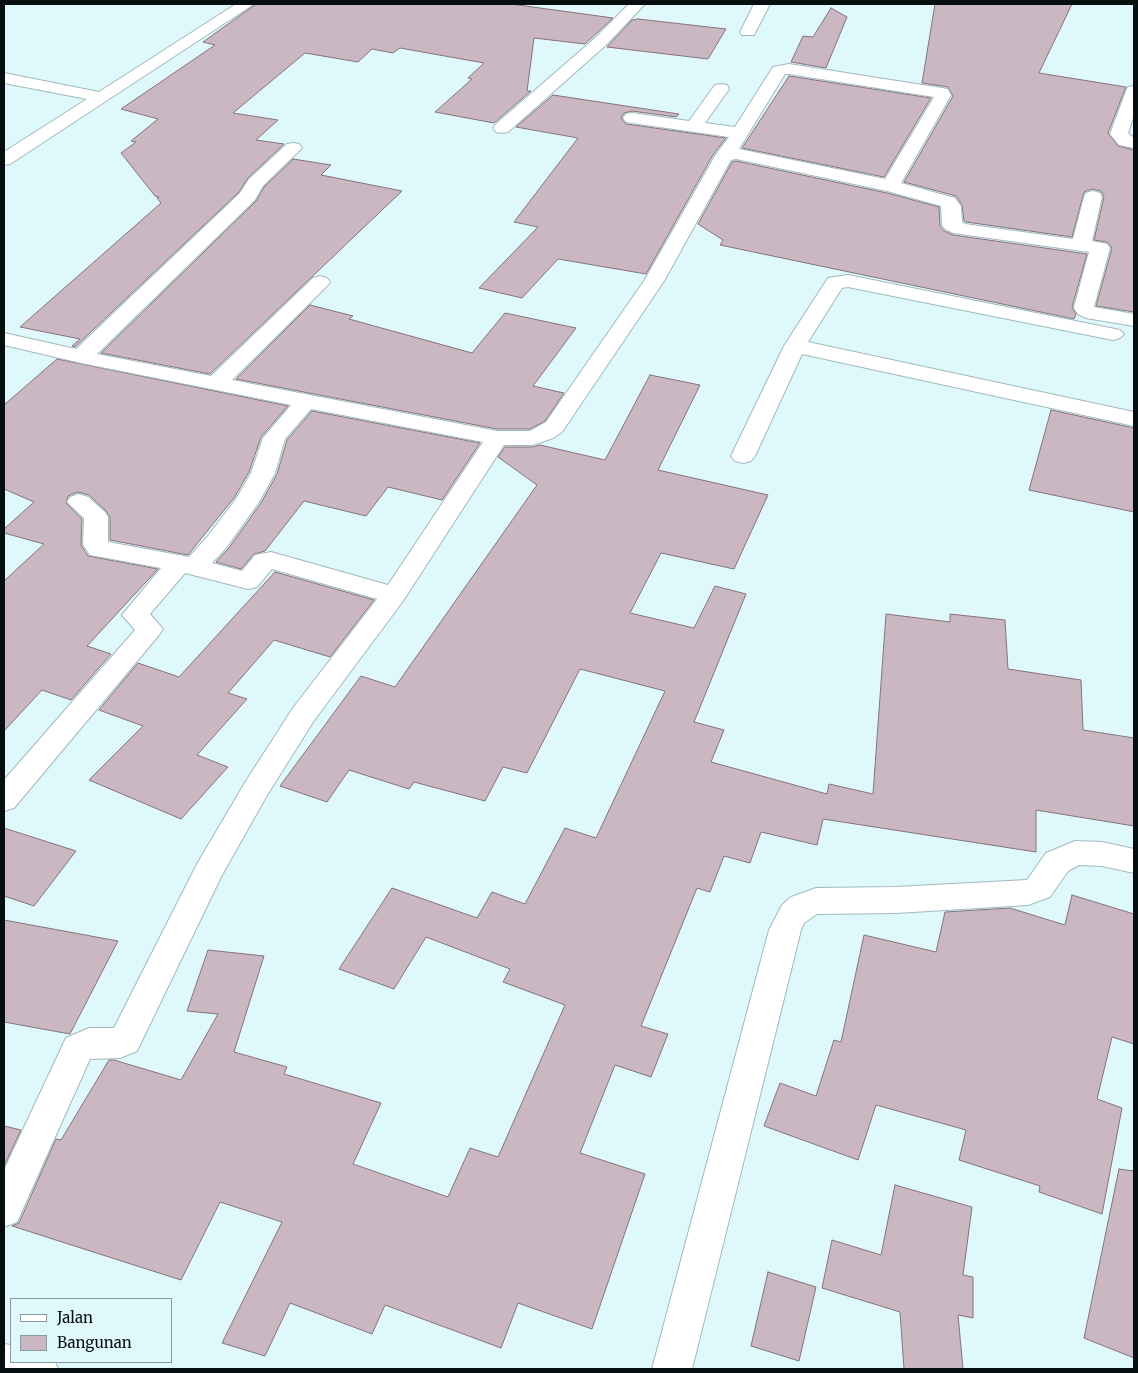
<!DOCTYPE html>
<style>
body{margin:0}
#map{position:relative;width:1138px;height:1373px;overflow:hidden;background:#dff8fc;font-family:Merriweather,serif}
canvas{display:block}
.frame{position:absolute;inset:0;border:5px solid #060e0f;pointer-events:none}
.legend{position:absolute;left:10px;top:1298px;width:162px;height:65px;box-sizing:border-box;background:#dff8fc;border:1px solid #889a9d;margin:0;padding:6px 9px;list-style:none;font-size:15px;color:#060e0f}
.legend li{display:flex;align-items:center;gap:10px;height:25px}
.legend b{width:25px;border:1px solid #889a9d}
</style>
<div id="map">
<canvas width="1138" height="1373"></canvas>
<div class="frame"></div>
<ul class="legend">
<li><b style="height:6px;background:#fff"></b>Jalan</li>
<li><b style="height:14px;background:#cbb7c1"></b>Bangunan</li>
</ul>
</div>
<script>
const ctx = document.querySelector('canvas').getContext('2d');
ctx.lineJoin = 'round';
function fill(path, color) { ctx.fillStyle = color; ctx.fill(path, 'evenodd'); }
const toPath = rows => new Path2D(rows.map(r => 'M' + r).join(''));
function stroke(path, color, width, dash) { ctx.strokeStyle = color; ctx.lineWidth = width; ctx.lineCap = dash ? 'butt' : 'round'; ctx.setLineDash(dash || []); ctx.stroke(path); }
const building = toPath([
 [256,4,511,4,613,18,585,44,534,38,527,91,531,91,494,123,435,112,472,79,468,78,484,63,400,48,393,53,372,49,358,62,305,53,233,113,278,120,256,140,284,144,248,178,239,192,75,347,72,346,80,339,20,327,161,203,157,198,159,197,155,196,121,153,136,142,131,141,158,119,121,109,215,45,203,42,256,4],
 [935,4,1072,4,1039,73,1126,87,1108,133,1118,146,1134,150,1134,312,1096,306,1112,248,1107,242,1094,240,1104,197,1101,191,1092,189,1084,192,1072,237,966,222,964,221,962,205,956,196,904,182,953,96,948,87,922,83,935,4],
 [831,8,847,17,826,68,791,62,803,36,813,37,831,8],
 [638,19,726,29,708,59,607,47,632,20,638,19],
 [789,76,931,98,884,177,742,148,789,76],
 [553,95,679,114,676,117,632,111,624,113,621,118,626,124,726,138,713,155,646,274,558,259,522,298,479,288,538,227,514,222,578,138,516,127,553,95],
 [293,159,331,165,321,175,402,191,210,374,101,353,256,201,264,187,293,159],
 [736,161,887,193,939,207,940,226,944,231,953,235,1087,254,1072,307,1076,314,1074,319,720,245,723,240,698,224,732,162,736,161],
 [310,305,353,316,349,319,472,353,505,313,576,328,533,386,564,393,545,421,530,429,497,429,236,379,310,305],
 [57,359,288,406,261,437,249,472,234,498,188,555,110,540,110,517,106,511,89,495,78,492,68,496,66,503,82,519,81,545,88,556,158,569,87,646,111,654,71,700,42,690,4,731,4,581,44,544,4,533,4,529,34,502,4,489,4,405,57,359],
 [650,375,700,385,658,470,768,495,734,569,661,553,630,613,694,628,715,586,746,594,694,722,724,730,711,762,827,794,829,784,873,794,886,614,950,622,950,614,1005,620,1008,669,1081,680,1083,730,1134,738,1134,826,1036,810,1036,852,823,819,817,845,761,832,750,863,724,856,710,892,697,888,641,1026,668,1034,651,1077,615,1065,580,1153,645,1174,592,1329,518,1303,501,1348,385,1305,372,1334,290,1303,265,1356,222,1343,282,1222,220,1202,181,1280,12,1226,19,1223,56,1139,61,1140,109,1060,114,1060,181,1080,218,1014,187,1011,208,950,264,956,234,1052,287,1067,284,1074,381,1103,353,1164,448,1197,470,1148,498,1157,565,1005,503,982,510,969,426,937,394,989,339,969,392,888,477,918,492,892,525,904,565,828,596,838,665,691,580,669,527,773,503,767,485,801,414,782,409,789,349,770,327,802,280,786,361,676,395,687,537,485,498,457,505,447,533,447,540,445,605,460,650,375],
 [1051,410,1134,428,1134,512,1029,490,1051,410],
 [312,411,480,443,442,500,388,487,366,516,304,501,265,551,254,554,241,569,216,562,228,549,261,503,277,474,287,440,312,411],
 [275,572,374,600,330,657,274,640,228,693,247,699,197,755,228,767,181,819,89,780,143,726,99,710,138,663,179,677,275,572],
 [4,828,76,851,34,906,4,896,4,828],
 [1072,895,1134,914,1134,1044,1112,1037,1097,1099,1122,1108,1102,1214,1039,1192,1040,1186,959,1160,966,1130,876,1105,858,1160,764,1126,780,1083,816,1096,834,1040,841,1042,864,935,936,952,945,912,1010,908,1065,925,1072,895],
 [4,920,118,941,70,1034,4,1022,4,920],
 [4,1126,21,1130,4,1166,4,1126],
 [1119,1169,1134,1171,1134,1358,1084,1338,1119,1169],
 [895,1185,972,1207,963,1275,973,1277,973,1318,958,1315,963,1369,904,1369,900,1312,822,1288,832,1240,881,1255,895,1185],
 [768,1272,816,1287,799,1361,751,1346,768,1272]
]);
fill(building, '#cbb7c1');
stroke(building, '#84727b', 1);
const minor = toPath([
 [236,4,254,4,10,164,4,165,4,152,87,99,4,83,4,73,99,92,236,4],
 [629,4,645,4,606,45,508,132,502,133,496,132,493,128,496,124,594,39,629,4],
 [754,4,770,4,754,35,742,35,740,32,754,4],
 [789,64,948,89,951,95,901,183,955,198,961,206,962,222,965,224,1073,239,1084,197,1086,193,1093,191,1100,193,1102,197,1092,241,1107,244,1110,248,1094,307,1134,314,1134,326,1086,318,1078,314,1075,310,1074,307,1089,252,953,233,945,229,942,225,941,206,887,191,736,159,731,160,664,281,562,432,553,438,533,445,504,445,403,601,313,722,266,797,221,877,137,1051,120,1058,90,1059,17,1222,4,1227,4,1170,66,1038,89,1028,114,1028,197,864,246,781,293,708,377,599,272,569,257,587,248,589,185,573,150,614,163,629,159,635,14,808,4,811,4,780,135,630,122,615,161,568,90,555,83,545,84,518,67,502,70,497,79,494,88,497,105,512,108,517,108,542,189,557,208,536,236,499,251,473,263,438,291,405,81,363,4,345,4,333,76,349,240,193,249,179,287,144,293,143,299,144,302,148,263,186,255,200,97,354,211,376,313,278,320,276,327,278,330,282,327,286,232,380,497,431,530,431,546,422,644,281,715,156,729,137,632,123,626,122,623,118,626,114,632,113,689,121,715,85,721,84,727,85,729,89,705,123,735,127,773,67,789,64],
 [785,74,789,74,934,97,885,179,739,149,785,74],
 [311,409,483,442,388,585,271,552,255,555,242,571,212,563,226,548,259,502,275,473,285,439,311,409],
 [1134,86,1134,115,1128,133,1134,138,1134,148,1119,145,1110,134,1126,91,1128,87,1134,86],
 [848,275,1120,330,1124,334,1120,338,1113,340,848,287,842,288,808,342,1134,412,1134,426,802,354,755,456,751,461,743,463,735,461,731,456,784,346,828,278,848,275],
 [1075,841,1102,842,1134,849,1134,873,1102,866,1079,865,1068,871,1050,897,1028,905,896,913,817,914,804,923,801,930,692,1369,652,1369,769,930,782,905,791,897,816,888,896,887,1027,880,1046,853,1075,841]
]);
const highway = toPath([
 [4,1344,11,1345,11,1362,55,1362,58,1369,4,1369,4,1344]
]);
stroke(minor, '#a1b9bd', 2);
stroke(highway, '#a1b9bd', 2);
fill(minor, '#fff');
fill(highway, '#fff');
</script>
